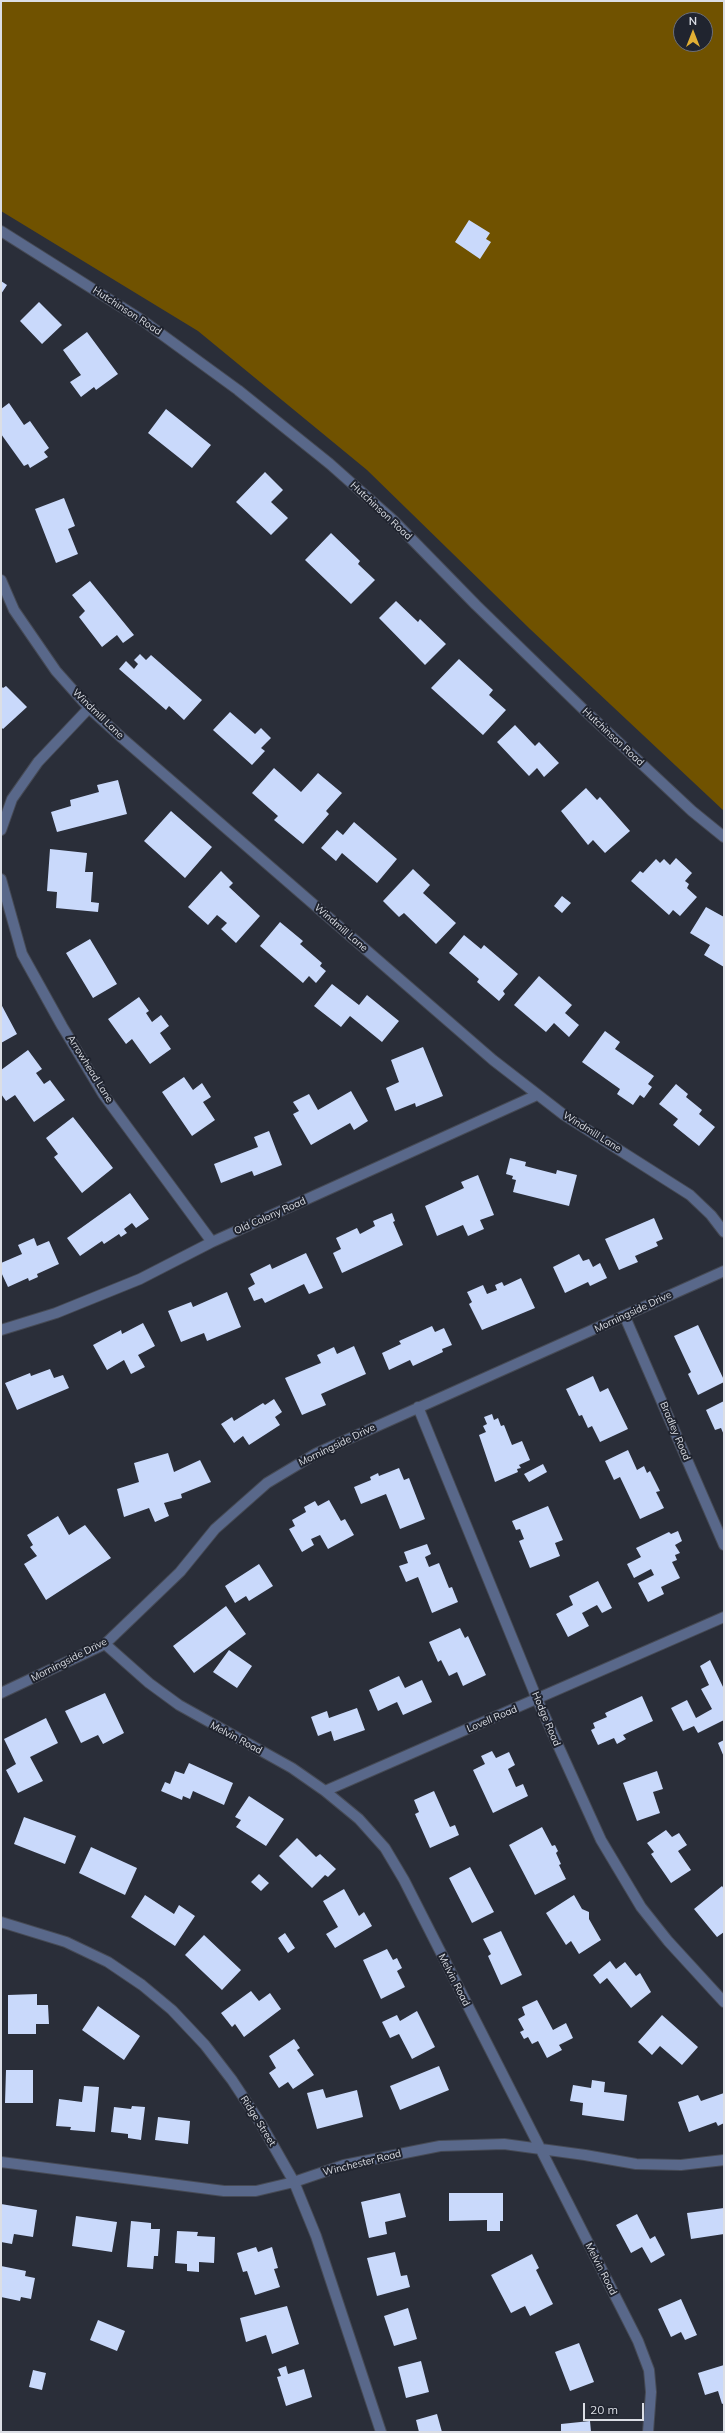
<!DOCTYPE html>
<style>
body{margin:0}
#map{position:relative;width:725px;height:2433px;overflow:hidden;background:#2a2e39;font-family:Mulish,sans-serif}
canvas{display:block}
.frame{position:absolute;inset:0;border:2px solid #dbdee5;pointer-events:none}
.north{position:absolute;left:673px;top:12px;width:40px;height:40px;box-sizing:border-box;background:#20242f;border:1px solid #6b6e78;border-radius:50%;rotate:0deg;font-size:11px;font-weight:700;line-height:16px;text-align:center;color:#dbdee5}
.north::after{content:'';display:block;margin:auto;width:14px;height:18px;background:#e2af34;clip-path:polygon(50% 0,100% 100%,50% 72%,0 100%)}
.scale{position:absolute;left:583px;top:2403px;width:61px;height:18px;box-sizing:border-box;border:2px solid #dbdee5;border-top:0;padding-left:5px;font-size:12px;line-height:14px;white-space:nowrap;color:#dbdee5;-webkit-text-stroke:3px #20242f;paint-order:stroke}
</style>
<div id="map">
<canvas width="725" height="2433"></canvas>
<div class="frame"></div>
<div class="north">N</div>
<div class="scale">20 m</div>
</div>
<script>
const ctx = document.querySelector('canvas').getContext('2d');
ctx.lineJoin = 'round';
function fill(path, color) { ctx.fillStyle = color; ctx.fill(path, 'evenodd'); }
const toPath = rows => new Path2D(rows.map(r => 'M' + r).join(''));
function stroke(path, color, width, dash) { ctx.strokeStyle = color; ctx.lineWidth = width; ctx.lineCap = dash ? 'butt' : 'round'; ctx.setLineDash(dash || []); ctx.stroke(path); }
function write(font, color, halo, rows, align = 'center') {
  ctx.font = font + ' Mulish,sans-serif'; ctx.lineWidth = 4; ctx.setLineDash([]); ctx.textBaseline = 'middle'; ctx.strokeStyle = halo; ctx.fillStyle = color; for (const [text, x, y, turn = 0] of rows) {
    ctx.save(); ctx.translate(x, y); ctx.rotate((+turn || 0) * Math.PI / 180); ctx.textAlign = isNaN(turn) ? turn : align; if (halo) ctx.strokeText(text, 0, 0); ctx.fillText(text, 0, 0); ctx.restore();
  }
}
fill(toPath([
 [1,1,724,1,724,811,530,629,367,470,198,331,1,211],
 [681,20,705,20,705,44,681,44]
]), '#705200');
fill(toPath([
 [469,220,490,233,486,239,491,242,480,259,455,242],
 [1,281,7,285,1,294],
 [39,302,62,325,42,344,20,321],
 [87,332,118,374,96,390,94,387,81,397,70,382,81,375,63,350],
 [9,403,24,425,30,421,49,448,44,452,48,457,30,468,28,464,24,466,1,434,1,409],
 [166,409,211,445,192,468,148,433],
 [265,472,283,490,271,502,288,518,271,535,236,502],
 [64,498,75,526,68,529,78,554,56,563,35,509],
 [331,533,360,561,358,564,375,580,351,604,305,560],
 [90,581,134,635,123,643,117,635,102,647,79,617,85,611,72,595],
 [396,601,418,622,420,619,446,644,425,665,379,618],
 [140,654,146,660,151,655,202,700,184,720,169,706,166,710,119,669,126,661,134,669,138,664,134,660],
 [459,659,493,690,489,695,506,710,483,735,431,688],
 [1,686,3,688,6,686,27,707,3,729,1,727],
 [230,712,255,734,261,728,271,738,261,748,265,751,252,765,213,730],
 [515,725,535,746,539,742,559,763,544,777,537,768,529,776,497,742],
 [274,768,301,792,318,773,342,793,326,811,329,814,303,844,274,820,278,816,252,793],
 [118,780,127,814,57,832,51,812,71,806,70,800,99,792,97,785],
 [586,788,597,800,600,797,630,831,605,853,593,840,588,845,561,811],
 [171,811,212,847,185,878,144,841],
 [354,822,397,859,377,883,342,853,336,861,321,848,337,830,343,835],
 [50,849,87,853,85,872,93,872,91,902,99,903,98,912,56,908,57,892,47,891],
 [676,858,692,873,685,881,689,884,687,888,697,897,680,916,673,910,669,915,631,881,640,871,643,873,656,859,660,863,664,859,670,865],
 [413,869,430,885,423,893,456,923,436,944,404,913,399,917,383,901],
 [221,871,233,883,229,887,260,916,236,943,221,929,227,923,217,915,208,925,188,907],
 [562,896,571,903,562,913,554,906],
 [706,907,724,917,724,967,704,955,710,945,690,933],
 [280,922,303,941,300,944,322,963,320,966,326,971,316,983,309,976,303,983,260,946],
 [464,935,481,949,484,945,518,974,503,991,505,994,499,1001,477,982,479,979,449,953],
 [90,939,117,984,93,998,66,953],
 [539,976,572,1005,565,1013,579,1025,569,1037,554,1023,546,1032,514,1005],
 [332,984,359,1005,367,995,399,1021,382,1042,350,1016,341,1027,314,1006],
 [139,997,149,1011,146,1013,152,1022,161,1015,169,1026,160,1033,171,1049,150,1064,132,1039,126,1044,108,1019],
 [1,1004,17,1034,1,1043],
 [605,1031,620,1042,615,1049,654,1076,648,1084,652,1087,644,1098,640,1095,633,1105,617,1094,620,1089,582,1062],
 [423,1047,443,1096,416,1107,415,1103,395,1111,386,1088,399,1082,391,1060],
 [28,1050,42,1069,36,1073,44,1084,50,1080,65,1100,34,1122,15,1095,6,1101,1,1094,1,1070],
 [184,1077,193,1090,202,1083,211,1097,203,1102,215,1120,192,1136,162,1092],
 [676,1084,688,1094,686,1097,702,1110,699,1114,715,1127,699,1146,673,1125,678,1119,659,1104],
 [351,1091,368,1121,354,1130,350,1123,311,1145,293,1114,299,1111,293,1102,309,1094,318,1110],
 [73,1117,113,1168,82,1193,54,1157,58,1154,46,1138],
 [269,1131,282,1165,254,1176,252,1171,221,1183,214,1164,258,1147,254,1137],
 [510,1158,526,1162,525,1166,556,1174,557,1170,577,1175,569,1206,513,1192,516,1180,512,1179,513,1176,506,1174],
 [478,1175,494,1215,480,1220,484,1229,468,1236,463,1225,437,1236,425,1206,464,1188,461,1182],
 [130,1193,149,1219,136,1228,132,1223,124,1229,127,1233,121,1237,119,1234,104,1244,102,1241,80,1256,67,1238],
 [392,1213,395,1221,393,1222,403,1245,342,1273,333,1253,341,1249,336,1238,357,1228,360,1234,375,1226,373,1221],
 [654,1218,663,1239,656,1242,658,1246,635,1256,638,1262,619,1270,605,1239],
 [34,1238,37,1246,49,1241,59,1264,37,1274,38,1277,29,1281,28,1278,8,1287,1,1272,1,1263,22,1254,18,1245],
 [306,1253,323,1288,309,1294,304,1284,265,1303,262,1298,254,1301,248,1288,255,1284,250,1274,270,1264,272,1269],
 [579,1254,583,1261,589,1259,593,1267,600,1263,607,1278,590,1286,588,1282,565,1293,553,1267],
 [521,1278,535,1308,482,1330,469,1304,472,1302,467,1292,483,1285,487,1294,497,1290,495,1285,502,1282,504,1286],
 [227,1292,241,1327,207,1341,204,1333,181,1342,168,1311,191,1302,193,1307],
 [143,1323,155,1346,138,1355,145,1367,131,1374,124,1360,107,1370,93,1345,121,1330,122,1334],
 [698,1325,724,1380,724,1382,698,1395,688,1374,691,1372,674,1336],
 [432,1326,435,1332,444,1328,452,1345,442,1349,443,1352,413,1366,410,1360,389,1370,382,1353,401,1344,399,1341],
 [354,1346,366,1374,321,1394,326,1405,302,1415,285,1378,321,1363,317,1355,334,1347,337,1354],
 [50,1369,54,1378,63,1375,69,1388,17,1410,5,1383,30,1373,31,1376],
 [593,1376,600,1392,608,1388,628,1429,600,1442,592,1426,588,1428,582,1415,579,1416,566,1389],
 [274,1399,282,1412,275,1417,280,1425,249,1445,243,1436,234,1443,221,1424,232,1417,234,1421,263,1403,265,1405],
 [724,1401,724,1435,721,1428,715,1430,706,1410],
 [492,1414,494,1420,498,1418,501,1426,504,1425,512,1445,522,1441,530,1460,519,1465,521,1468,517,1469,518,1472,495,1482,479,1435,486,1432,483,1426,487,1424,484,1417],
 [628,1450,637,1470,644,1466,647,1473,650,1471,660,1491,656,1492,664,1508,640,1519,620,1477,614,1480,605,1461],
 [168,1453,174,1472,200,1460,211,1482,181,1494,182,1498,164,1503,169,1516,155,1522,149,1508,124,1517,117,1489,139,1482,134,1463],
 [543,1464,547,1472,529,1482,524,1474],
 [399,1468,404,1480,409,1478,425,1519,400,1529,386,1494,361,1504,354,1487,371,1480,370,1477,378,1473,379,1476],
 [329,1500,341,1521,345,1519,354,1535,328,1549,320,1535,311,1539,314,1545,302,1552,289,1529,295,1526,292,1520,306,1512,304,1507,315,1501,318,1506],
 [548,1506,563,1540,555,1543,560,1556,530,1568,519,1541,524,1539,520,1529,516,1530,512,1521],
 [58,1516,69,1535,85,1525,111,1558,46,1600,24,1564,37,1556,30,1547,33,1545,27,1535],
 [678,1531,682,1541,675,1545,680,1553,675,1555,677,1560,672,1562,680,1578,661,1587,664,1594,648,1602,638,1583,654,1575,651,1569,634,1578,627,1564,641,1557,636,1548,669,1532,671,1534],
 [427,1544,431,1554,425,1557,429,1567,439,1563,449,1588,452,1587,458,1602,432,1613,418,1577,406,1582,399,1566,408,1563,404,1552],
 [259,1564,273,1586,249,1601,246,1596,235,1603,225,1586],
 [598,1581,612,1608,602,1613,597,1605,582,1613,589,1626,568,1637,556,1614,573,1605,569,1596],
 [226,1606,246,1634,194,1673,173,1646],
 [460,1628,465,1638,468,1636,486,1675,463,1686,457,1672,449,1676,441,1660,438,1662,429,1642],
 [229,1650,252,1666,237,1688,213,1672],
 [710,1660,724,1689,724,1720,698,1733,694,1726,683,1731,671,1708,687,1700,696,1718,712,1709,701,1689,709,1685,700,1666],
 [399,1676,405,1688,422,1680,432,1702,403,1715,397,1702,378,1711,369,1690],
 [105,1693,124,1733,103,1744,98,1735,81,1743,65,1711],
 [642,1696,653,1721,623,1735,626,1739,617,1744,614,1738,598,1745,591,1730,595,1728,593,1723,607,1717,605,1713],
 [357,1708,365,1730,334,1741,331,1731,318,1736,311,1717,327,1711,329,1718],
 [46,1718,58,1743,30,1757,43,1781,18,1793,6,1770,16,1764,4,1739],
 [724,1740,724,1757,718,1743],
 [492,1751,496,1758,509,1752,515,1765,508,1769,516,1787,523,1784,528,1796,493,1813,473,1770,485,1764,481,1756],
 [189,1763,233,1783,224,1805,193,1791,190,1799,183,1796,182,1800,161,1791,165,1782,170,1784,175,1771,184,1774],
 [657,1771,663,1789,653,1792,660,1813,637,1821,623,1783],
 [434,1791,450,1827,455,1825,459,1835,430,1848,415,1814,419,1812,414,1800],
 [249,1796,284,1819,266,1846,236,1827,241,1820,235,1817],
 [24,1817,76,1836,65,1864,14,1844],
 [542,1827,552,1846,555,1845,558,1851,556,1853,561,1864,559,1865,566,1879,535,1895,509,1845],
 [666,1830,672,1837,679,1833,687,1845,678,1851,691,1870,671,1883,651,1854,654,1852,647,1843],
 [297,1838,316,1857,320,1854,336,1869,328,1877,325,1875,312,1888,279,1856],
 [91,1847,137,1868,125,1895,79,1873],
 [470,1867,494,1912,472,1923,449,1878],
 [259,1874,269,1883,261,1891,251,1882],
 [722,1886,724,1889,724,1932,717,1937,694,1909],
 [344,1889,359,1916,364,1912,372,1926,335,1948,326,1934,338,1927,323,1901],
 [145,1895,174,1914,179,1905,195,1916,175,1946,131,1917],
 [574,1895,582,1909,589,1912,589,1919,601,1940,579,1954,571,1941,566,1945,546,1913],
 [501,1931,522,1975,501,1985,488,1956,491,1954,483,1939],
 [285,1933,295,1948,288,1953,278,1938],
 [204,1935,241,1970,222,1990,185,1955],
 [387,1949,393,1960,397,1958,402,1968,397,1971,405,1987,381,1999,363,1960],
 [610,1961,616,1969,625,1962,636,1976,640,1973,651,1992,631,2008,607,1978,600,1984,593,1975],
 [251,1991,259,2001,270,1993,281,2009,244,2037,235,2024,232,2027,221,2013],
 [37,1994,37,2005,48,2005,49,2024,36,2024,36,2034,8,2034,8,1995],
 [537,2000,553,2030,566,2023,573,2038,559,2045,562,2050,547,2058,538,2041,532,2044,528,2037,524,2039,520,2032,524,2030,518,2019,525,2015,522,2007],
 [98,2006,140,2036,124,2060,82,2030],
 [417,2011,435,2047,412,2059,399,2034,390,2038,382,2022,397,2015,400,2021],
 [662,2015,698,2047,682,2065,660,2046,652,2055,638,2042],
 [294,2039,300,2048,297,2050,314,2075,293,2089,288,2082,279,2088,269,2073,276,2068,269,2056],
 [439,2066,449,2090,400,2110,390,2086],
 [6,2070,33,2070,33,2103,5,2103],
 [592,2080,605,2082,604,2092,627,2095,624,2121,582,2115,583,2103,570,2101,573,2085,591,2088],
 [84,2086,99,2087,95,2132,70,2130,71,2127,56,2126,59,2099,82,2102],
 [323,2089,326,2098,357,2090,363,2117,317,2129,307,2093],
 [724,2093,724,2123,718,2126,716,2122,689,2132,678,2102,698,2095,701,2101],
 [132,2106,145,2107,141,2140,128,2138,128,2134,111,2132,114,2107,131,2109],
 [158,2117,190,2121,188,2144,155,2140],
 [400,2193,406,2217,385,2222,387,2234,369,2238,361,2202],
 [449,2193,503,2193,503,2221,500,2221,500,2231,487,2231,487,2220,449,2221],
 [1,2204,37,2210,33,2237,14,2234,12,2244,1,2242],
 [724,2208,724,2234,691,2239,687,2213],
 [637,2214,650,2239,655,2236,665,2255,651,2263,642,2247,631,2253,616,2225],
 [76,2216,117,2222,112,2252,72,2246],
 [131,2221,151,2223,151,2229,160,2229,158,2256,154,2256,153,2269,127,2267],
 [177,2231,198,2232,197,2236,215,2237,214,2263,199,2262,199,2272,187,2271,187,2264,175,2263],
 [256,2247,258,2252,272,2247,278,2268,274,2269,280,2287,255,2295,247,2271,243,2272,237,2253],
 [395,2252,401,2276,407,2275,410,2287,377,2296,367,2258],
 [532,2254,539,2268,536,2270,553,2304,530,2316,525,2306,511,2313,491,2275],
 [1,2266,26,2271,25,2276,35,2278,31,2299,21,2297,20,2301,1,2297],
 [681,2299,697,2335,685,2340,681,2332,671,2337,658,2309],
 [287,2306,299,2344,272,2354,266,2335,246,2342,240,2318],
 [408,2308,417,2339,394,2346,384,2316],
 [98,2320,125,2331,117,2351,90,2340],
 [579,2343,594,2382,570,2391,555,2352],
 [421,2361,429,2392,406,2398,398,2367],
 [724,2365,724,2403,722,2404,718,2391,705,2395,698,2373],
 [286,2366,288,2374,304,2369,312,2397,286,2406,277,2377,281,2376,278,2369],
 [33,2370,46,2373,42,2390,29,2387],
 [437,2414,442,2432,419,2432,416,2420],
 [590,2421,591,2432,561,2432,561,2424]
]), '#c9d9fb');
const minor = toPath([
 [1,231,142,320,238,390,330,464,393,520,476,605,582,708,692,811,724,837],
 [1,580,14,610,56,671,89,708,122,738,493,1060,564,1115,690,1195,711,1215,724,1232],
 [1,830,12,799,38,762,89,708],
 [1,879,22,954,62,1026,103,1094,212,1242],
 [625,1317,724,1545],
 [1,1330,56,1313,140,1279,212,1242,537,1095],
 [418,1407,537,1699,601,1840,641,1907,668,1941,724,2002],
 [105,1644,149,1683,179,1705,292,1768,325,1791,359,1819,385,1848,404,1880,638,2341,649,2370,651,2392,648,2432],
 [1,1693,105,1644,180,1572,215,1529,267,1483,317,1453,724,1271],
 [325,1791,724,1617],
 [1,1922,66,1942,108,1962,142,1985,172,2010,205,2045,232,2080,261,2124,294,2182,316,2236,381,2432],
 [1,2162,224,2191,256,2191,294,2182,344,2165,440,2146,504,2144,585,2155,636,2164,681,2165,724,2160]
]);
stroke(minor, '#464a55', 12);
stroke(minor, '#59688a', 10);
write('10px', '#dbdee5', '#20242f', [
 ["Hutchinson Road",127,311,33],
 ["Hutchinson Road",381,511,43],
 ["Windmill Lane",98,714,44],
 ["Hutchinson Road",613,737,43],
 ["Windmill Lane",341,928,41],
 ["Arrowhead Lane",90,1069,58],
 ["Windmill Lane",592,1132,32],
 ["Old Colony Road",270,1216,-24],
 ["Morningside Drive",633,1312,-25],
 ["Bradley Road",675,1431,67],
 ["Morningside Drive",337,1445,-26],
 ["Morningside Drive",69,1660,-27],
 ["Lovell Road",492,1719,-23],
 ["Hodge Road",546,1719,67],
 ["Melvin Road",236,1738,28],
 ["Melvin Road",454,1980,63],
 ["Ridge Street",258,2121,58],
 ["Winchester Road",362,2163,-14],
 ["Melvin Road",601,2269,63]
]);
</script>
